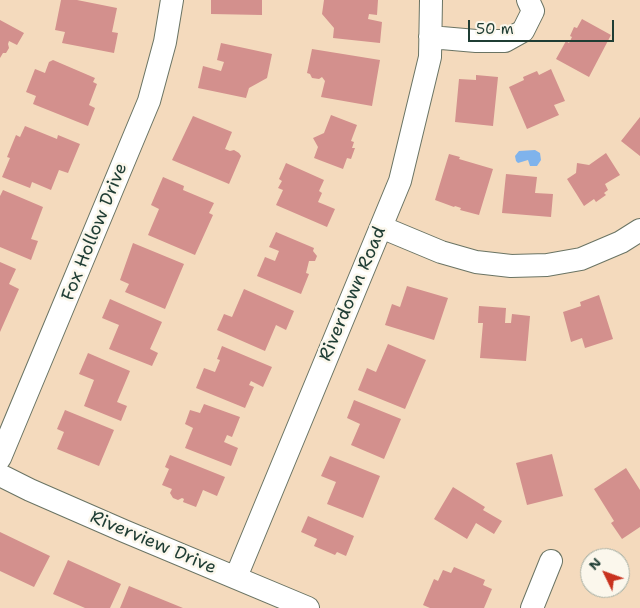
<!DOCTYPE html>
<style>
body{margin:0}
#map{position:relative;width:640px;height:608px;overflow:hidden;background:#f4dabd;font-family:"Shantell Sans",sans-serif}
canvas{display:block}
.north{position:absolute;left:580px;top:548px;width:50px;height:50px;box-sizing:border-box;background:#fbf7ec;border:1px solid #a3ada2;border-radius:50%;rotate:312deg;font-size:14px;font-weight:700;line-height:20px;text-align:center;color:#1f3d34}
.north::after{content:'';display:block;margin:auto;width:18px;height:22px;background:#c8321e;clip-path:polygon(50% 0,100% 100%,50% 72%,0 100%)}
.scale{position:absolute;left:468px;top:20px;width:146px;height:22px;box-sizing:border-box;border:2px solid #1f3d34;border-top:0;padding-left:6px;font-size:15px;line-height:18px;white-space:nowrap;color:#1f3d34;-webkit-text-stroke:4px #fbf7ec;paint-order:stroke}
</style>
<div id="map">
<canvas width="640" height="608"></canvas>
<div class="north">N</div>
<div class="scale">50 m</div>
</div>
<script>
const ctx = document.querySelector('canvas').getContext('2d');
ctx.lineJoin = 'round';
function fill(path, color) { ctx.fillStyle = color; ctx.fill(path, 'evenodd'); }
const toPath = rows => new Path2D(rows.map(r => 'M' + r).join(''));
function stroke(path, color, width, dash) { ctx.strokeStyle = color; ctx.lineWidth = width; ctx.lineCap = dash ? 'butt' : 'round'; ctx.setLineDash(dash || []); ctx.stroke(path); }
function write(font, color, halo, rows, align = 'center') {
  ctx.font = font + ' "Shantell Sans",sans-serif'; ctx.lineWidth = 5; ctx.setLineDash([]); ctx.textBaseline = 'middle'; ctx.strokeStyle = halo; ctx.fillStyle = color; for (const [text, x, y, turn = 0] of rows) {
    ctx.save(); ctx.translate(x, y); ctx.rotate((+turn || 0) * Math.PI / 180); ctx.textAlign = isNaN(turn) ? turn : align; if (halo) ctx.strokeText(text, 0, 0); ctx.fillText(text, 0, 0); ctx.restore();
  }
}
fill(toPath([
 [535,150,540,153,541,160,537,166,530,166,528,160,518,163,516,161,515,156,519,151]
]), '#7fb3ec');
fill(toPath([
 [61,0,77,0,117,8,112,32,118,33,114,53,62,43,65,32,55,30],
 [211,0,262,0,262,15,211,14],
 [324,0,378,0,377,15,369,14,368,19,382,22,380,43,333,38,334,28,322,14],
 [582,19,611,35,589,77,556,59,566,41,569,43,572,37,570,36,574,27,577,28],
 [0,20,24,33,17,45,9,41,8,44,9,48,6,53,3,53,0,58],
 [221,43,272,54,267,78,249,88,246,98,198,88,203,66,221,71,224,62,217,60],
 [312,49,380,60,372,106,321,97,325,81,322,77,319,79,312,78,310,74,307,73],
 [53,60,95,78,93,82,97,84,89,105,95,108,88,126,33,104,36,96,26,92,35,69,45,73,49,62],
 [551,69,565,101,554,105,559,115,527,129,509,87,524,80,523,77,537,71,539,75],
 [476,75,498,77,493,126,455,122,459,79,476,80],
 [331,115,357,125,351,141,354,142,352,148,355,148,351,159,347,158,343,169,314,158,318,147,313,138,324,133],
 [193,116,232,132,225,149,230,151,234,150,239,153,241,156,229,184,172,160],
 [640,117,640,156,621,141],
 [25,126,57,139,58,135,80,144,68,173,59,170,51,190,32,182,30,188,2,177,10,158,7,157,16,135,20,137],
 [606,153,620,175,605,184,608,190,604,193,606,195,596,202,594,199,584,206,567,179,576,173,577,163,589,165],
 [449,154,460,157,459,159,493,169,479,215,460,210,461,208,455,206,454,207,435,200],
 [286,163,324,180,319,191,322,193,318,202,335,209,327,227,276,205,283,190,278,188,282,181,279,179],
 [506,174,537,177,535,193,553,194,551,217,502,213],
 [163,177,184,186,183,190,214,203,209,213,213,215,195,255,148,235,159,209,151,205],
 [3,190,43,207,31,239,38,241,31,260,0,247,0,196],
 [276,232,314,248,313,251,317,256,315,261,309,261,306,273,309,274,301,294,257,276,265,257,275,261,279,251,269,247],
 [133,243,184,264,165,309,125,292,129,284,120,280],
 [0,262,16,269,9,284,19,289,0,332],
 [407,286,448,298,434,340,385,325,392,304,400,307],
 [244,289,294,311,286,330,276,325,265,351,217,330,224,314,232,317],
 [599,295,613,339,585,348,582,338,571,342,563,312,581,306,580,302],
 [110,299,162,322,150,349,158,353,152,366,109,349,119,325,102,318],
 [479,306,506,308,505,323,511,323,512,314,530,316,526,361,480,358,483,323,478,323],
 [388,344,426,360,405,409,358,390,367,368,376,372],
 [222,346,272,367,263,387,251,381,249,385,254,387,245,408,196,388,204,368,215,372,220,360,217,359],
 [88,353,130,371,117,402,127,406,121,421,84,406,94,380,79,374],
 [354,400,401,419,384,459,351,445,360,424,347,418],
 [204,404,240,417,232,437,227,435,224,442,238,448,231,466,185,448,193,428,185,424,190,410,200,413],
 [65,410,114,430,99,466,57,449,64,432,57,429],
 [552,454,563,496,527,505,516,463],
 [170,455,225,477,217,496,203,490,196,507,183,502,184,499,182,498,178,500,173,498,170,493,172,489,162,485,169,469,165,467],
 [330,456,380,476,363,518,327,504,336,482,321,476],
 [626,468,640,490,640,527,622,539,611,523,614,521,594,489],
 [453,487,485,507,483,510,502,521,494,534,476,523,467,539,434,519],
 [308,516,354,536,346,556,337,552,335,555,314,546,317,539,301,532],
 [0,532,50,556,34,587,0,571],
 [68,560,121,584,110,608,85,608,53,594],
 [454,567,485,580,483,585,492,589,484,608,430,608,423,605,434,579,438,581,443,570,451,573],
 [129,586,183,608,120,608]
]), '#d3908d');
const street = toPath([
 [430,37,476,41,505,41,523,31,533,11,528,0],
 [381,227,441,252,476,262,511,266,547,265,581,259,621,242,640,230],
 [0,458,149,101,165,42,172,0],
 [0,475,30,490,124,531,308,608],
 [236,577,400,181,430,57,431,0],
 [532,608,551,561]
]);
stroke(street, '#6a7464', 24);
stroke(street, '#fff', 22);
write('18px', '#1f3d34', '#fbf7ec', [
 ["Fox Hollow Drive",95,232,-68],
 ["Riverdown Road",353,294,-67],
 ["Riverview Drive",153,543,23]
]);
</script>
